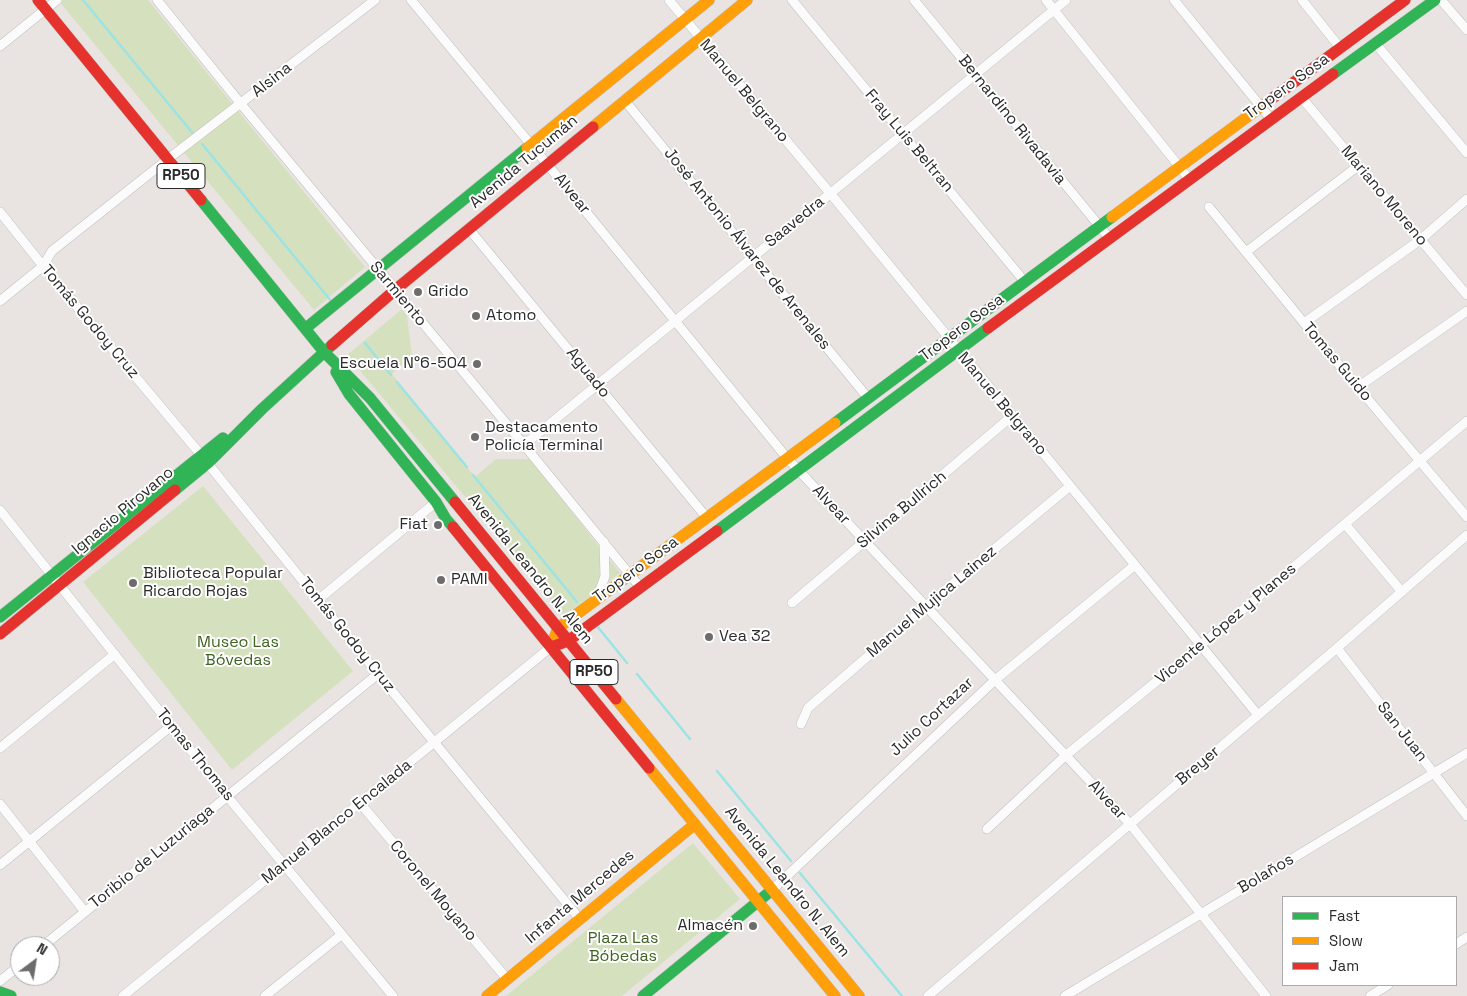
<!DOCTYPE html>
<meta charset="utf-8">
<style>
body{margin:0}
#map{position:relative;width:1467px;height:996px;overflow:hidden;background:#e9e4e2;font-family:"Space Grotesk",sans-serif}
canvas{display:block}
.legend{position:absolute;left:1282px;top:896px;width:175px;height:90px;box-sizing:border-box;background:#fff;border:1px solid #aaa;margin:0;padding:6px 9px;list-style:none;font-size:15px;color:#2b2b2b}
.legend li{display:flex;align-items:center;gap:10px;height:25px}
.legend b{width:25px;border:1px solid #aaa}
.north{position:absolute;left:10px;top:936px;width:50px;height:50px;box-sizing:border-box;background:#fff;border:1px solid #aaa;border-radius:50%;rotate:31deg;font-size:14px;font-weight:700;line-height:20px;text-align:center;color:#2b2b2b}
.north::after{content:'';display:block;margin:auto;width:18px;height:22px;background:#6e6c6b;clip-path:polygon(50% 0,100% 100%,50% 72%,0 100%)}
</style>
<div id="map">
<canvas width="1467" height="996"></canvas>
<ul class="legend">
<li><b style="height:6px;background:#30b455"></b>Fast</li>
<li><b style="height:6px;background:#ff9f0a"></b>Slow</li>
<li><b style="height:6px;background:#e5322d"></b>Jam</li>
</ul>
<div class="north">N</div>
</div>
<script>
const ctx = document.querySelector('canvas').getContext('2d');
ctx.lineJoin = 'round';
function fill(path, color) { ctx.fillStyle = color; ctx.fill(path, 'evenodd'); }
const toPath = rows => new Path2D(rows.map(r => 'M' + r).join(''));
function stroke(path, color, width, dash) { ctx.strokeStyle = color; ctx.lineWidth = width; ctx.lineCap = dash ? 'butt' : 'round'; ctx.setLineDash(dash || []); ctx.stroke(path); }
function write(font, color, halo, rows, align = 'center') {
  ctx.font = font + ' "Space Grotesk",sans-serif'; ctx.lineWidth = 4; ctx.setLineDash([]); ctx.textBaseline = 'middle'; ctx.strokeStyle = halo; ctx.fillStyle = color; for (const [text, x, y, turn = 0] of rows) {
    ctx.save(); ctx.translate(x, y); ctx.rotate((+turn || 0) * Math.PI / 180); ctx.textAlign = isNaN(turn) ? turn : align; if (halo) ctx.strokeText(text, 0, 0); ctx.fillText(text, 0, 0); ctx.restore();
  }
}
fill(toPath([
 [58,0,148,0,365,267,314,310],
 [402,309,407,316,412,356,392,374,475,477,496,459,530,459,620,573,564,616,347,355],
 [203,486,353,671,232,770,83,582],
 [693,843,740,899,622,996,506,996]
]), '#d5e1be');
stroke(toPath([
 [83,0,195,136],
 [202,144,331,301],
 [365,343,391,375],
 [397,382,467,467],
 [473,475,577,602],
 [597,626,627,663],
 [637,674,690,739],
 [717,771,791,861],
 [800,873,902,996]
]), '#9ce3e4', 2.5);
const street = toPath([
 [157,0,241,104,524,445,640,587],
 [411,0,547,164,787,458,1130,824,1266,996],
 [669,0,830,193,1258,715],
 [792,0,1025,282],
 [914,0,1110,239],
 [1046,0,1190,180],
 [1174,0,1271,119],
 [1302,0,1341,49],
 [1441,0,1467,30],
 [1375,43,1467,153],
 [0,46,57,0],
 [1301,97,1467,295],
 [625,101,868,398],
 [1209,207,1304,323,1467,517],
 [0,212,43,266,201,455,378,674,579,918],
 [469,229,707,518],
 [1246,252,1358,166],
 [0,301,43,266,52,251,168,159,375,0],
 [1304,323,1420,240,1467,199],
 [1358,387,1467,311],
 [524,445,1066,0],
 [0,510,227,796,393,996],
 [1345,524,1402,592],
 [597,599,605,576,604,542],
 [318,600,436,502],
 [792,603,1012,416],
 [1337,648,1467,816],
 [801,724,808,708,926,606,1070,486],
 [0,748,115,654],
 [360,803,507,979],
 [0,804,85,912],
 [987,829,1065,756,1201,645,1467,421],
 [0,865,171,726],
 [772,890,995,680,1135,565],
 [1456,944,1467,937],
 [43,946,378,674],
 [0,981,20,965],
 [123,996,551,647],
 [265,996,341,935],
 [928,996,1337,648,1467,535],
 [1065,996,1467,753],
 [1370,996,1388,985]
]);
const fast = toPath([
 [1333,74,1435,0],
 [201,200,324,352,370,398,455,502],
 [306,328,527,148],
 [336,372,349,394,436,502,446,519,453,527],
 [835,423,1112,217],
 [175,490,208,463,262,409,332,345],
 [717,531,988,328],
 [0,617,223,438],
 [0,992,11,996],
 [643,996,772,890]
]);
const slow = toPath([
 [593,127,747,0],
 [527,148,709,0],
 [1112,217,1270,100],
 [551,647,558,628,835,423],
 [616,699,859,996],
 [649,768,835,996],
 [487,996,695,824]
]);
const jam = toPath([
 [38,0,201,200],
 [1270,100,1405,0],
 [988,328,1333,74],
 [332,345,395,290,593,127],
 [455,502,616,699],
 [453,527,649,768],
 [0,634,175,490],
 [551,647,568,641,717,531]
]);
stroke(street, '#c3c1c2', 10);
stroke(fast, '#c3c1c2', 12);
stroke(slow, '#c3c1c2', 12);
stroke(jam, '#c3c1c2', 12);
stroke(street, '#fcfbfb', 9);
stroke(fast, '#30b455', 11);
stroke(slow, '#ff9f0a', 11);
stroke(jam, '#e5322d', 11);
for (const [x, y, r, color] of [
 [418,292,5,"#6e6c6b"],
 [476,316,5,"#6e6c6b"],
 [477,364,5,"#6e6c6b"],
 [475,437,5,"#6e6c6b"],
 [438,525,5,"#6e6c6b"],
 [441,580,5,"#6e6c6b"],
 [133,583,5,"#6e6c6b"],
 [709,637,5,"#6e6c6b"],
 [753,926,5,"#6e6c6b"]
]) { const dot = new Path2D(); dot.arc(x, y, r, 0, 2 * Math.PI); ctx.fillStyle = color; ctx.fill(dot); stroke(dot, '#fff', 2); }
for (const [x, y, w] of [
 [181,176,48],
 [594,672,48]
]) { const box = new Path2D(); box.roundRect(x - w / 2, y - 12.5, w, 25, 4); ctx.fillStyle = '#fff'; ctx.fill(box); stroke(box, '#2b2b2b', 1); }
write('bold 15px', '#2b2b2b', null, [
 ["RP50",181,176],
 ["RP50",594,672]
]);
write('16px', '#2b2b2b', '#fff', [
 ["Alsina",272,80,-38],
 ["Tropero Sosa",1287,87,-36],
 ["Manuel Belgrano",744,91,50],
 ["Bernardino Rivadavia",1012,120,51],
 ["Fray Luis Beltran",909,141,50],
 ["Avenida Tucumán",524,162,-40],
 ["Alvear",572,194,51],
 ["Mariano Moreno",1384,196,50],
 ["Saavedra",795,222,-39],
 ["José Antonio Álvarez de Arenales",747,249,51],
 ["Sarmiento",398,294,50],
 ["Tomás Godoy Cruz",90,322,50],
 ["Tropero Sosa",962,328,-37],
 ["Tomas Guido",1337,362,50],
 ["Aguado",588,373,51],
 ["Manuel Belgrano",1002,404,50],
 ["Alvear",831,505,47],
 ["Silvina Bullrich",902,510,-40],
 ["Ignacio Pirovano",123,511,-40],
 ["Avenida Leandro N. Alem",530,569,51],
 ["Tropero Sosa",636,570,-36],
 ["Manuel Mujica Lainez",932,602,-40],
 ["Vicente López y Planes",1226,624,-40],
 ["Tomás Godoy Cruz",347,635,51],
 ["Julio Cortazar",932,717,-43],
 ["San Juan",1402,732,52],
 ["Tomas Thomas",195,755,51],
 ["Breyer",1198,766,-40],
 ["Alvear",1107,800,47],
 ["Manuel Blanco Encalada",337,822,-39],
 ["Toribio de Luzuriaga",152,857,-39],
 ["Bolaños",1266,874,-31],
 ["Avenida Leandro N. Alem",787,882,51],
 ["Coronel Moyano",433,891,50],
 ["Infanta Mercedes",580,897,-40]
]);
write('16px', '#2b2b2b', '#fff', [
 ["Grido",428,292],
 ["Atomo",486,316],
 ["Escuela N°6-504",467,364,"right"],
 ["Destacamento",485,428],
 ["Policía Terminal",485,446],
 ["Fiat",428,525,"right"],
 ["Biblioteca Popular",143,574],
 ["Ricardo Rojas",143,592],
 ["PAMI",451,580],
 ["Vea 32",719,637],
 ["Almacén",743,926,"right"]
], 'left');
write('16px', '#3f6321', '#fff', [
 ["Museo Las",238,643],
 ["Bóvedas",238,661],
 ["Plaza Las",623,939],
 ["Bóbedas",623,957]
]);
</script>
